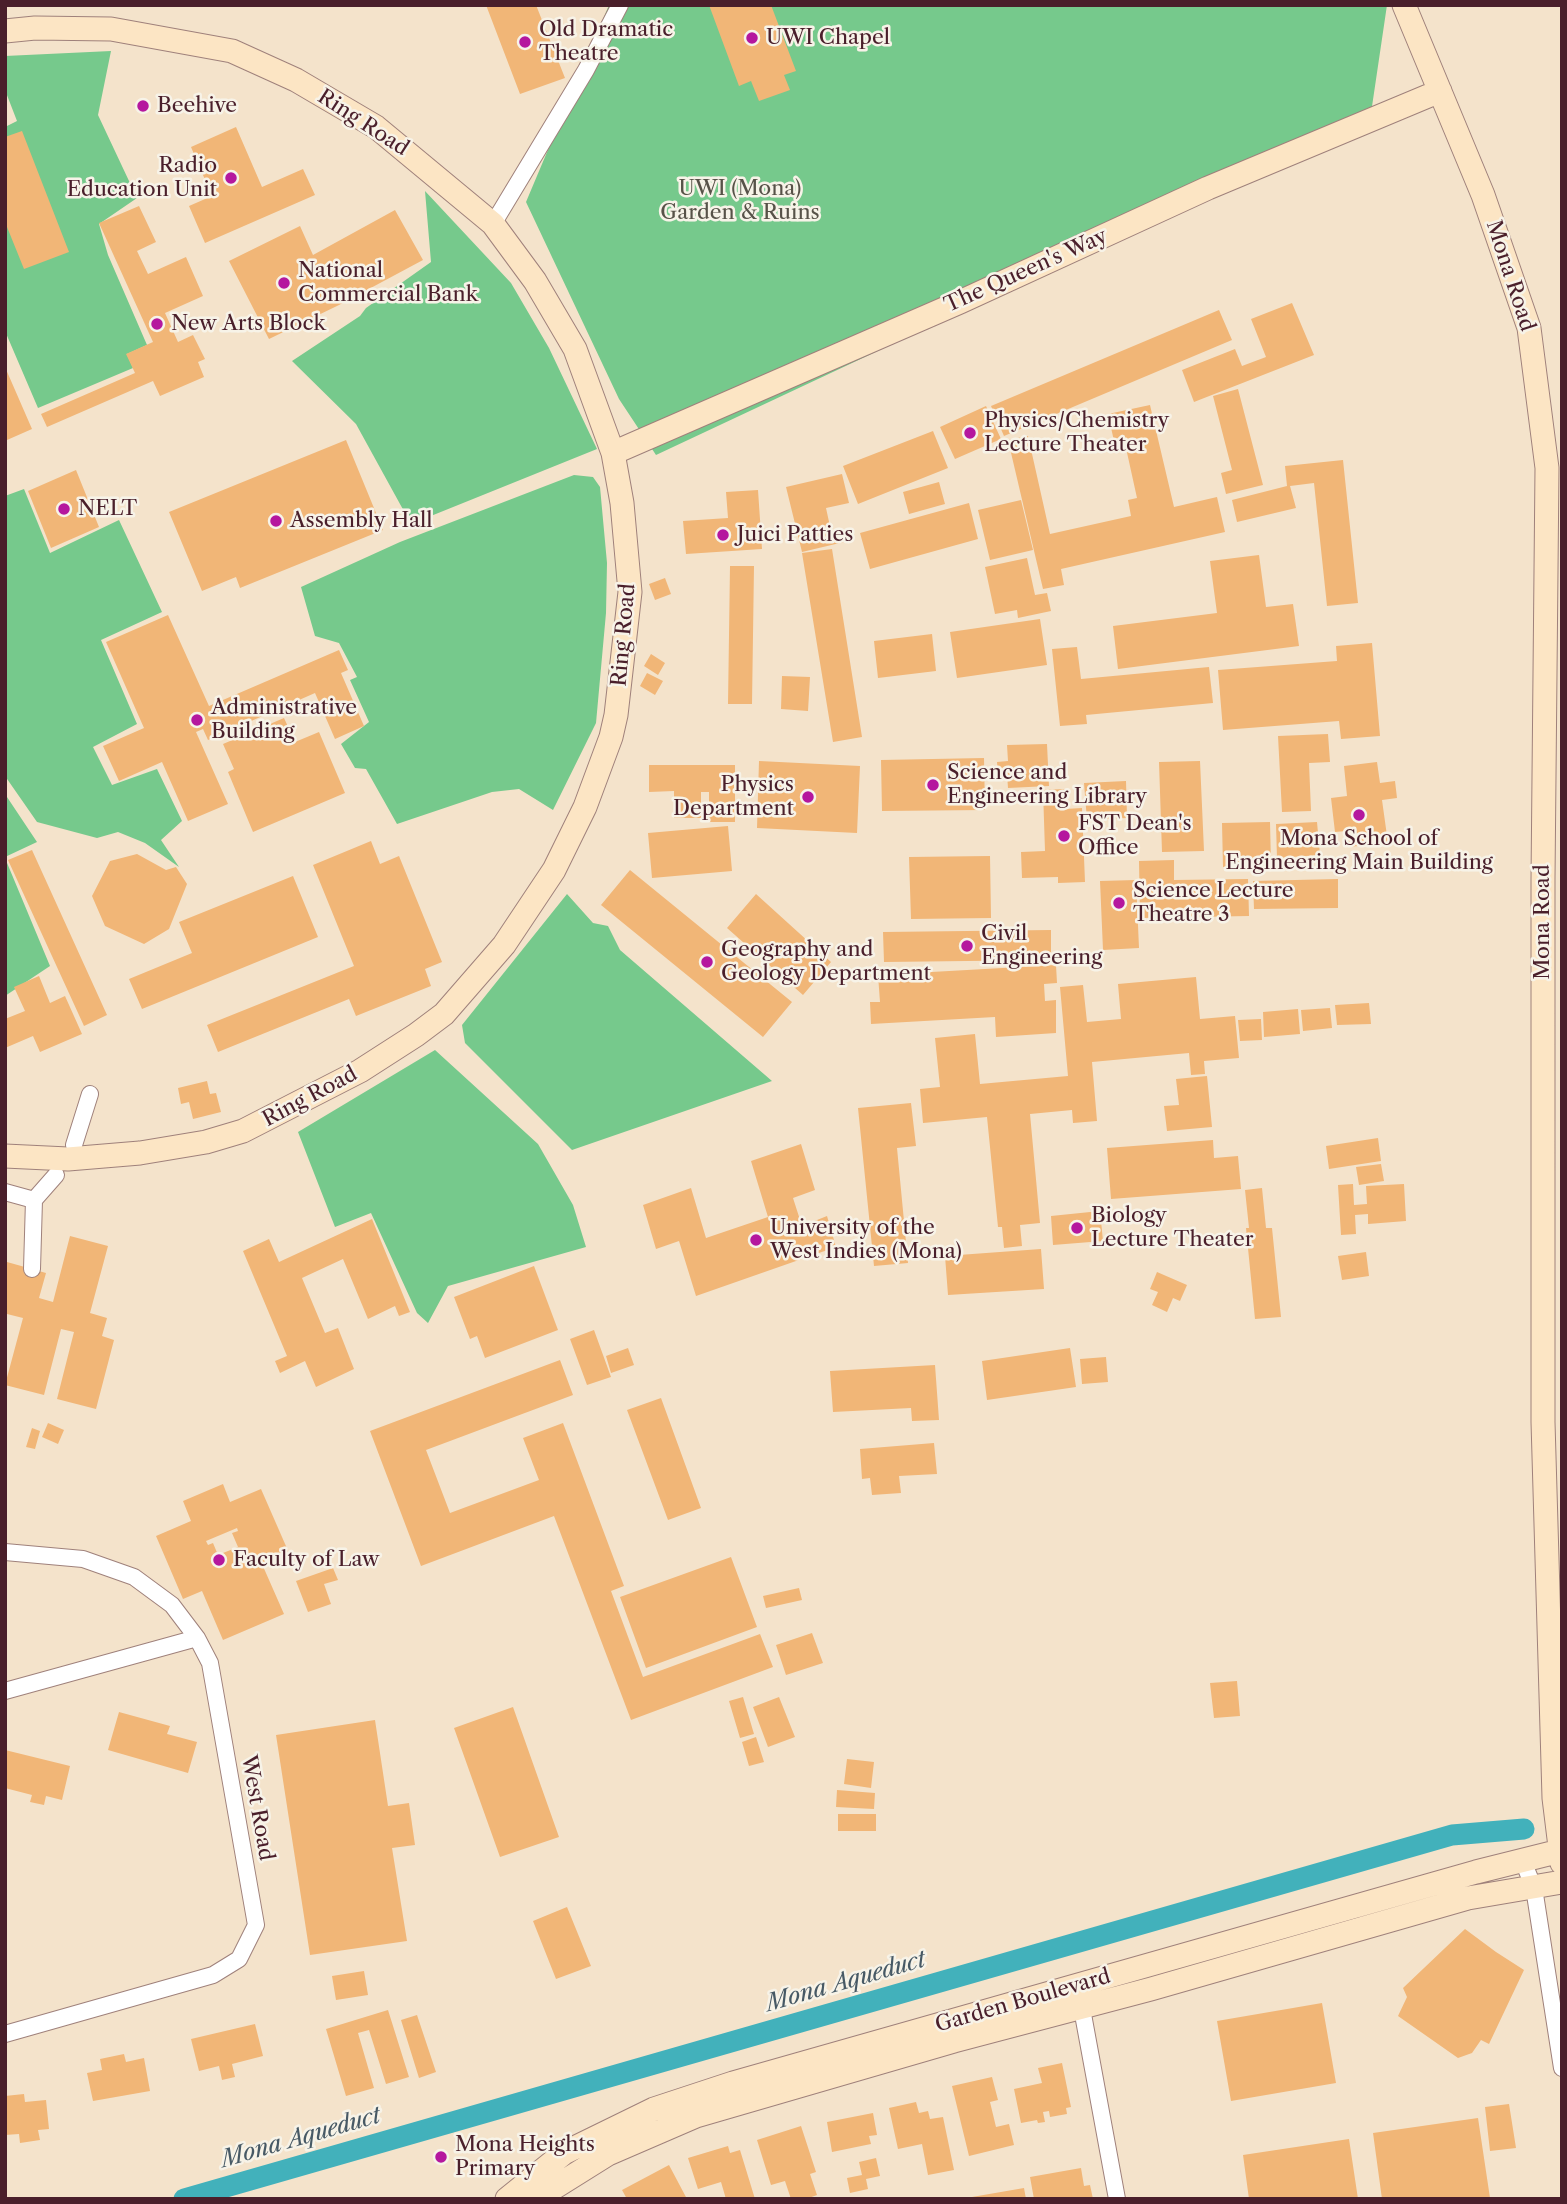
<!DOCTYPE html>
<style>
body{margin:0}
#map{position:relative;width:1567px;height:2204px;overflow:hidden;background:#f4e3cb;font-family:"Libre Caslon Text",serif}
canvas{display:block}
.frame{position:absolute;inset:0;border:7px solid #4a1f2b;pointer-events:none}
</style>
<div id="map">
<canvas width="1567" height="2204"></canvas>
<div class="frame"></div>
</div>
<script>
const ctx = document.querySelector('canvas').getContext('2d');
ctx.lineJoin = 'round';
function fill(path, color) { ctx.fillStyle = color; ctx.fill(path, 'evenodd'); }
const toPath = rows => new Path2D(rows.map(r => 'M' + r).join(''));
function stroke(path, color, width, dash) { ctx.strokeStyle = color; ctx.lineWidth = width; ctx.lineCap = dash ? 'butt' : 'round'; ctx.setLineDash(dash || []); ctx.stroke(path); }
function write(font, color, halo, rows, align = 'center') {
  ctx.font = font + ' "Libre Caslon Text",serif'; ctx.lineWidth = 5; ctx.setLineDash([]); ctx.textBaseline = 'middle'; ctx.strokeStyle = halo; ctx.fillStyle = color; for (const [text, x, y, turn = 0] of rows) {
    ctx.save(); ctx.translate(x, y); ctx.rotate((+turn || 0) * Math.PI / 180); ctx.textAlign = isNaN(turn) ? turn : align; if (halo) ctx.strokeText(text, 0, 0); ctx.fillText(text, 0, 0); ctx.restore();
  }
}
fill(toPath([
 [609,5,1387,5,1370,120,656,455,619,399,526,202],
 [111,51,98,115,137,198,99,224,108,255,147,345,127,354,133,368,38,408,5,331,5,127,17,121,5,90,5,56],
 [425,191,511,283,549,348,597,449,411,524,356,424,292,361,360,316,366,308,431,262],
 [574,475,593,477,600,487,607,563,606,613,596,723,553,810,519,789,492,792,397,824,366,769,355,768,341,744,369,722,350,680,357,677,339,643,315,636,301,587,400,542],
 [24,489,50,553,119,520,162,612,101,640,137,724,93,747,112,785,157,769,182,821,161,840,179,867,145,843,118,832,97,838,37,822,5,776,5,496],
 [5,794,37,842,5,857],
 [5,858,50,966,5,996],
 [567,894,593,923,608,926,620,950,772,1081,572,1150,465,1043,462,1025],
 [435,1050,538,1144,573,1205,586,1247,448,1286,428,1323,417,1313,371,1213,335,1227,298,1132]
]), '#76c98c');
stroke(toPath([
 [184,2199,1452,1835,1524,1829]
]), '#42b1bb', 21);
fill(toPath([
 [486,5,536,5,565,78,520,94],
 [709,5,771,5,796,71,784,75,790,90,759,101,751,81,739,86],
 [236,127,262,187,303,169,315,195,205,243,189,206,212,196,191,147],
 [22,131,69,252,24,269,5,222,5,137],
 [139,206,156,242,137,251,148,274,186,257,203,296,165,313,178,342,193,335,205,359,198,362,204,377,160,396,153,381,47,427,41,414,135,373,126,354,153,342,99,223],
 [395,210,423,260,339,305,269,339,229,261,300,226,313,255],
 [1292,303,1314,355,1194,402,1182,370,1235,349,1242,366,1266,357,1251,319],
 [1219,310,1232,340,1004,436,991,406],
 [5,367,32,429,7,440,5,435],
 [1238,389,1263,485,1226,494,1221,473,1232,470,1213,396],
 [1150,405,1174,507,1217,497,1225,532,1061,569,1064,585,1043,589,1008,440,1028,436,1050,534,1131,516,1128,500,1137,498,1126,448,1116,450,1108,414],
 [986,406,1001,439,955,459,940,427],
 [933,431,948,468,858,504,843,466],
 [346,440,383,530,240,588,236,577,202,591,169,512],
 [1343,460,1358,603,1327,606,1314,483,1290,486,1296,508,1237,522,1232,500,1287,486,1285,466],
 [76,470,99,527,51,548,28,491],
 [842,474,849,503,826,508,831,531,841,528,844,542,802,552,786,487],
 [939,482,945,504,909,514,903,492],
 [758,490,762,549,686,554,683,521,728,518,726,492],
 [1021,500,1033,550,990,560,978,510],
 [969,503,978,539,870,569,860,533],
 [832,549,862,737,833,742,802,553],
 [1259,555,1266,607,1293,604,1299,646,1118,669,1113,626,1217,613,1210,561],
 [1027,558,1035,595,1047,593,1051,611,1018,618,1017,610,995,614,985,567],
 [730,566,754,566,752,704,728,704],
 [665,578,671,594,655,600,649,584],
 [168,615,209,706,339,650,348,670,341,673,364,726,335,739,315,693,208,740,203,729,196,732,228,804,188,821,162,762,119,781,103,746,144,728,106,642],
 [1040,619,1047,665,957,678,950,632],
 [932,634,936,671,878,678,874,641],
 [1372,643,1380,736,1341,739,1339,721,1223,730,1218,670,1337,661,1336,646],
 [1077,647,1081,679,1209,667,1213,703,1086,715,1087,724,1060,726,1052,649],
 [651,654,665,663,658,675,644,666],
 [647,673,663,681,655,695,640,686],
 [782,676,810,677,808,711,781,709],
 [284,718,295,742,319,732,345,793,253,832,228,772,234,769,223,744],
 [1328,734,1330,762,1309,763,1311,811,1282,812,1278,736],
 [1047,744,1049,786,1008,788,1007,774,998,774,997,762,1008,761,1007,745],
 [984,758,985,810,882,811,881,760],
 [759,761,860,766,857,833,757,828],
 [1200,761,1204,851,1162,852,1159,762],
 [1377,762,1380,783,1395,781,1397,798,1382,800,1388,843,1348,847,1346,831,1335,832,1331,798,1347,796,1344,766],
 [649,765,735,765,735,822,709,822,709,792,701,792,701,818,674,818,674,791,649,792],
 [1126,781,1127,818,1087,820,1084,783],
 [1065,789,1065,809,1082,808,1085,882,1058,883,1058,877,1022,878,1021,852,1045,851,1043,790],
 [1270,822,1271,865,1223,867,1222,823],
 [1317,822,1320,855,1277,858,1276,824],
 [728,826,732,871,652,878,648,833],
 [371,841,380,864,399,856,442,962,425,969,431,986,356,1016,349,999,218,1052,207,1025,354,966,313,865],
 [32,850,107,1015,84,1026,8,860],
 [137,854,166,870,176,867,187,884,169,929,144,944,105,926,92,896,110,861],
 [990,856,991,918,911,919,909,857],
 [1174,860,1174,880,1248,879,1249,916,1140,918,1139,861],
 [630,870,792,1002,763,1037,601,905],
 [293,876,318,937,142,1009,129,979,192,953,179,922],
 [1338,879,1338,908,1254,909,1253,881],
 [1136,880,1139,948,1103,950,1100,881],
 [756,894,831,962,803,995,727,928],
 [1051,930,1051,960,884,962,883,932],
 [1056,965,1057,983,1044,984,1045,1001,1056,1000,1056,1033,996,1037,995,1017,871,1024,870,1002,880,1002,878,975],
 [39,976,50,1003,65,996,82,1034,40,1052,33,1036,5,1048,5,1019,25,1011,14,987],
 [1196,977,1200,1019,1235,1016,1239,1058,1204,1061,1205,1074,1191,1075,1189,1053,1092,1062,1097,1121,1073,1123,1072,1110,1030,1114,1040,1223,1020,1225,1022,1246,1004,1248,1002,1227,998,1227,987,1117,923,1123,920,1089,940,1087,935,1038,975,1034,980,1084,1068,1076,1060,987,1083,985,1087,1022,1121,1019,1118,984],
 [1369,1003,1371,1024,1337,1025,1335,1005],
 [1330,1008,1332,1028,1303,1031,1301,1010],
 [1298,1009,1300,1034,1264,1037,1263,1012],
 [1261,1019,1262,1040,1240,1041,1238,1020],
 [1207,1076,1212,1127,1167,1131,1164,1106,1179,1105,1176,1079],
 [207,1081,210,1094,216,1093,221,1112,193,1119,189,1102,181,1104,178,1088],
 [911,1103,916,1146,897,1148,908,1263,874,1266,858,1108],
 [1378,1138,1381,1161,1329,1169,1326,1146],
 [1213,1140,1214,1158,1238,1156,1241,1189,1111,1199,1107,1148],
 [801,1144,815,1190,793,1198,802,1226,827,1216,836,1247,696,1296,679,1241,656,1249,643,1205,691,1188,706,1238,768,1217,751,1161],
 [1381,1164,1384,1181,1359,1185,1356,1167],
 [1353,1184,1354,1205,1367,1204,1366,1186,1404,1184,1406,1221,1368,1224,1368,1214,1355,1215,1356,1234,1341,1235,1338,1185],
 [1262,1188,1266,1228,1272,1228,1281,1317,1255,1319,1246,1228,1249,1228,1245,1190],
 [1100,1211,1103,1241,1053,1245,1051,1216],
 [372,1219,410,1312,399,1316,395,1306,368,1319,343,1259,302,1278,325,1333,338,1328,354,1369,316,1387,305,1361,280,1373,275,1361,287,1356,243,1251,269,1239,279,1262],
 [70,1236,108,1246,90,1313,107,1318,102,1336,114,1340,96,1409,57,1399,74,1332,61,1329,44,1395,5,1385,23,1318,7,1314,5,1319,7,1262,46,1273,39,1298,53,1302],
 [1041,1249,1044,1289,948,1295,945,1256],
 [1366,1252,1369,1276,1342,1280,1338,1256],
 [534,1266,558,1330,485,1358,477,1336,470,1339,454,1297],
 [1157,1272,1187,1285,1180,1301,1173,1298,1167,1312,1152,1305,1158,1292,1150,1289],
 [594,1330,611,1377,587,1385,570,1339],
 [628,1348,634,1365,611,1373,606,1356],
 [1070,1348,1076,1387,987,1400,982,1361],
 [1106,1357,1108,1382,1082,1384,1080,1359],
 [560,1360,573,1395,426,1450,450,1513,539,1480,523,1438,563,1423,624,1586,611,1591,643,1677,760,1634,773,1667,631,1720,554,1516,421,1566,370,1431],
 [935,1365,939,1420,912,1421,911,1408,833,1412,830,1371],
 [661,1398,701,1508,668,1520,627,1410],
 [48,1423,64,1430,58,1444,42,1437],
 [32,1428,40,1431,35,1449,26,1447],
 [934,1443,937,1474,899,1476,901,1493,872,1495,870,1478,862,1479,860,1449],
 [223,1484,230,1502,261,1489,289,1553,262,1564,284,1614,223,1640,202,1591,183,1599,156,1536,191,1521,183,1501],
 [237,1528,238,1531,232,1533,238,1547,218,1555,213,1543,208,1545,206,1541],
 [731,1557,757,1627,646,1668,620,1597],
 [333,1568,338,1580,324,1584,331,1604,308,1612,296,1581],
 [799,1588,802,1600,766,1608,763,1596],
 [812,1633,823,1663,786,1675,776,1645],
 [1237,1681,1240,1716,1214,1718,1210,1683],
 [743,1697,754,1734,740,1738,729,1701],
 [779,1697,795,1737,768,1747,753,1707],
 [513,1707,559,1837,500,1857,454,1728],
 [119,1712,170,1726,167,1734,197,1742,188,1773,108,1750],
 [375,1720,388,1806,409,1803,415,1845,392,1848,407,1941,310,1955,276,1735],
 [756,1737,764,1762,749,1766,742,1742],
 [5,1750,70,1766,62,1800,46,1796,44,1805,30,1802,32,1795,5,1788],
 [847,1759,874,1762,871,1788,844,1784],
 [837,1790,875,1793,874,1809,836,1807],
 [838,1814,876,1814,876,1831,838,1831],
 [567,1907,591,1966,556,1979,533,1921],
 [1465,1929,1496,1952,1524,1970,1489,2044,1481,2040,1472,2053,1458,2058,1398,2016,1407,1997,1403,1988],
 [364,1971,368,1995,336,2000,332,1976],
 [1322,2003,1336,2083,1231,2101,1217,2021],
 [388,2010,409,2077,386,2084,369,2030,358,2033,374,2088,346,2096,326,2029],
 [417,2015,436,2072,419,2078,401,2020],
 [255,2024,263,2056,232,2064,235,2077,222,2080,219,2066,199,2071,191,2039],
 [124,2054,126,2062,144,2058,150,2091,93,2101,87,2073,102,2070,100,2059],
 [1062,2063,1071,2107,1066,2108,1067,2114,1050,2117,1049,2111,1043,2112,1045,2122,1038,2123,1037,2120,1021,2123,1014,2089,1042,2083,1038,2068],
 [992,2077,998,2100,990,2102,996,2127,1009,2124,1014,2145,969,2156,952,2086],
 [24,2094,25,2102,46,2100,49,2129,38,2130,40,2140,20,2143,19,2134,5,2135,5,2096],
 [916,2102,919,2113,928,2111,930,2119,943,2117,954,2170,928,2175,922,2144,898,2149,889,2108],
 [1509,2104,1516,2148,1490,2151,1485,2107],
 [873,2113,877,2135,869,2136,871,2144,832,2152,827,2122],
 [1478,2118,1490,2198,1382,2199,1373,2133],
 [801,2126,816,2172,810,2174,817,2195,806,2199,791,2199,785,2181,771,2185,757,2140],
 [1349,2139,1358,2199,1249,2199,1243,2155],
 [728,2146,730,2153,740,2150,755,2199,726,2199,721,2182,698,2189,688,2158],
 [876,2158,880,2176,866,2179,868,2189,850,2193,847,2178,862,2175,859,2162],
 [669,2165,687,2199,627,2199,622,2190],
 [1081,2168,1084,2186,1090,2185,1093,2199,1034,2199,1030,2177],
 [1024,2188,1026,2199,973,2199,972,2197]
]), '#f1b677');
const street = toPath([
 [493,224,586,70,620,5],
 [74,1145,90,1094],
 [5,1192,34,1200],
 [32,1269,34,1200,56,1175],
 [5,1552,83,1559,134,1577,172,1605,197,1638,210,1663,256,1925,239,1959,213,1975,5,2034],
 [5,1691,197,1638],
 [1522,1859,1534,1888,1562,2068],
 [1080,1998,1117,2199]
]);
const secondary = toPath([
 [1404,5,1483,195,1529,328,1547,468,1543,879,1543,1422,1554,1798,1562,1863],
 [5,31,35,28,111,29,232,51,296,80,376,127,493,224,535,281,575,349,613,453,622,503,630,592,616,715,611,737,585,807,554,870,504,945,444,1014,416,1035,360,1071,243,1131,206,1142,140,1153,68,1159,5,1156],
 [613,453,960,302,1208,188,1440,91],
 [507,2199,564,2153,654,2109,733,2083,1476,1872,1560,1851],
 [536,2199,608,2154,696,2116,954,2041,1151,1989,1468,1898,1562,1882]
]);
stroke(street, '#9f817b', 18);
stroke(secondary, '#9f817b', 25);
stroke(street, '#fff', 16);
stroke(secondary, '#fce5c4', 23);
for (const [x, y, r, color] of [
 [752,38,7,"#b5179e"],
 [525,42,7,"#b5179e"],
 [143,106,7,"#b5179e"],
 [231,178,7,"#b5179e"],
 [284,283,7,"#b5179e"],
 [157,324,7,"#b5179e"],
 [970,433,7,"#b5179e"],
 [64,509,7,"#b5179e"],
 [276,521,7,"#b5179e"],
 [723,535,7,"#b5179e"],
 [197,720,7,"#b5179e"],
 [933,785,7,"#b5179e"],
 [808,797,7,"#b5179e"],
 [1359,815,7,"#b5179e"],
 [1064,836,7,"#b5179e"],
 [1119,903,7,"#b5179e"],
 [967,946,7,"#b5179e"],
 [707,962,7,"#b5179e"],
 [1077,1228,7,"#b5179e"],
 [756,1240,7,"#b5179e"],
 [219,1560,7,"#b5179e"],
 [441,2157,7,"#b5179e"]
]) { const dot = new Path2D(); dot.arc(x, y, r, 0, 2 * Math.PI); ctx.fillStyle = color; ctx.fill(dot); stroke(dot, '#f7f3e8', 2.5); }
write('21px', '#4a1f2b', '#f7f3e8', [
 ["Old Dramatic",539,30],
 ["Theatre",539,54],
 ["UWI Chapel",766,38],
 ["Beehive",157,106],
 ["Radio",217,166,"right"],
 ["Education Unit",217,190,"right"],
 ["National",298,271],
 ["Commercial Bank",298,295],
 ["New Arts Block",171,324],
 ["Physics/Chemistry",984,421],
 ["Lecture Theater",984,445],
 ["NELT",78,509],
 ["Assembly Hall",290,521],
 ["Juici Patties",737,535],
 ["Administrative",211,708],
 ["Building",211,732],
 ["Science and",947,773],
 ["Engineering Library",947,797],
 ["Physics",794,785,"right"],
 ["Department",794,809,"right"],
 ["FST Dean's",1078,824],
 ["Office",1078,848],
 ["Mona School of",1359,839,"center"],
 ["Engineering Main Building",1359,863,"center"],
 ["Science Lecture",1133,891],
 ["Theatre 3",1133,915],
 ["Civil",981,934],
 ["Engineering",981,958],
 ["Geography and",721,950],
 ["Geology Department",721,974],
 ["Biology",1091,1216],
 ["Lecture Theater",1091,1240],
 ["University of the",770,1228],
 ["West Indies (Mona)",770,1252],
 ["Faculty of Law",233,1560],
 ["Mona Heights",455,2145],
 ["Primary",455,2169]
], 'left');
write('21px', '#4a1f2b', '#f7f3e8', [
 ["Ring Road",363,123,33],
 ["The Queen's Way",1026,271,-24],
 ["Mona Road",1510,276,72],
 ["Ring Road",624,635,-85],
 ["Mona Road",1543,922,-90],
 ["Ring Road",310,1097,-28],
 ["West Road",257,1808,80],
 ["Garden Boulevard",1023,2001,-16]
]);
write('21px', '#575248', '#f7f3e8', [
 ["UWI (Mona)",740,189],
 ["Garden & Ruins",740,213]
]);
write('italic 23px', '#475965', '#f7f3e8', [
 ["Mona Aqueduct",846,1982,-16],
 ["Mona Aqueduct",301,2138,-16]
]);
</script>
